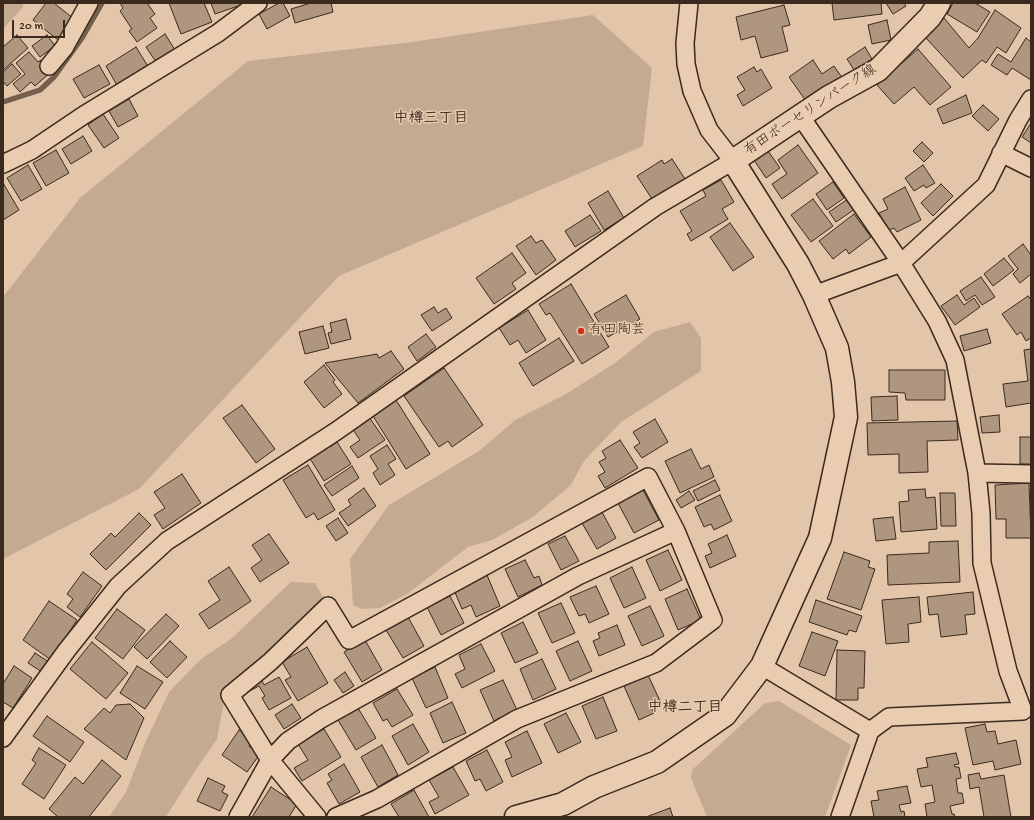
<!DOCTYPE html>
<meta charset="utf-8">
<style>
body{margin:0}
#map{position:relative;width:1034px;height:820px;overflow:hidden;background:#e3c6aa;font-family:"Gochi Hand",sans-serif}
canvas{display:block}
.frame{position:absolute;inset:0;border:4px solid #3b2a1e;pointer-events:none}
.scale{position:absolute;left:12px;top:20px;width:53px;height:18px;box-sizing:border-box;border:2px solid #3b2a1e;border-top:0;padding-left:5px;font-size:12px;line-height:14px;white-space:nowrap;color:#3b2a1e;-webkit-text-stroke:3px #eacdb0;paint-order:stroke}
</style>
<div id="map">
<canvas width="1034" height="820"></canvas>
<div class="frame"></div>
<div class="scale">20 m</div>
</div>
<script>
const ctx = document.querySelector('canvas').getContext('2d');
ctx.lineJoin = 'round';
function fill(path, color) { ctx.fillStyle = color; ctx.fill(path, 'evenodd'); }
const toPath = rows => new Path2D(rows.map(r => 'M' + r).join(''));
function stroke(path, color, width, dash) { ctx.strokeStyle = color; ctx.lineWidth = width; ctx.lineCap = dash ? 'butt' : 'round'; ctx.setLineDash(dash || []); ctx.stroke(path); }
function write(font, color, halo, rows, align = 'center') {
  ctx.font = font + ' "Gochi Hand","Klee One",sans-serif'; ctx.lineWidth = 3; ctx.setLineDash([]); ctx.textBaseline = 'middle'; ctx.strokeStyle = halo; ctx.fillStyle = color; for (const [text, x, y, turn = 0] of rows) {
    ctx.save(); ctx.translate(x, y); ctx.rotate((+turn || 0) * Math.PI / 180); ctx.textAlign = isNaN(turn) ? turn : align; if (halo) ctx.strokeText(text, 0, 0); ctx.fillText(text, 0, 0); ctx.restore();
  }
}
fill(toPath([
 [3,3,23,3,23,7,3,29],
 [593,15,652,68,643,146,339,276,139,489,3,559,3,297,80,198,248,61,412,42],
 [690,322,701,338,701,371,621,422,584,461,571,485,533,517,492,540,468,547,407,594,380,608,362,609,353,605,350,559,389,505,479,451,515,420,566,394,615,363,654,332],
 [291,582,315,583,324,599,307,612,268,655,225,696,217,739,191,777,166,817,109,817,126,792,145,743,169,692,201,659,231,639],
 [779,701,851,745,825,817,707,817,691,778,692,770,765,703]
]), '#c4aa90');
stroke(toPath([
 [3,102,40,90,54,77,82,38,102,3]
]), '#745f4d', 5.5);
const building = toPath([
 [46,3,54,3,74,19,58,40,33,20,46,3],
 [120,3,147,3,155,14,150,18,157,28,137,42,129,31,132,29,120,11,123,8,120,3],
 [169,3,204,3,212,22,181,34,169,3],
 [211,3,244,3,244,4,215,14,211,3],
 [279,3,283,3,290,16,267,29,259,14,279,3],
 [311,3,331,3,333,12,295,23,291,9,311,3],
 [832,3,881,3,882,14,834,20,832,3],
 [886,3,904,3,906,6,893,14,886,3],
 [953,3,975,3,990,12,977,32,947,14,953,3],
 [784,5,790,25,782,27,788,51,761,58,755,36,741,40,736,17,784,5],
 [995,10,1021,28,1006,53,997,47,986,63,982,60,963,78,925,37,944,18,969,48,978,38,995,10],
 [887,20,891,40,872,44,868,25,887,20],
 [165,34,175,50,156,62,146,47,165,34],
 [17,35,28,48,3,70,3,47,17,35],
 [47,35,55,46,40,57,32,46,47,35],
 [1026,38,1031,42,1031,80,1012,68,1007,75,991,65,998,54,1011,62,1026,38],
 [136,47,149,68,118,87,106,66,136,47],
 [865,47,872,59,854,70,847,59,865,47],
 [918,49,951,87,930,105,914,87,894,104,877,85,918,49],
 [29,52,38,62,41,60,51,72,35,86,31,82,20,92,13,84,25,74,16,63,29,52],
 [813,60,822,74,834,66,843,79,808,104,789,77,813,60],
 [12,64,21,74,7,86,3,81,3,72,12,64],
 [99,65,110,84,84,98,73,79,99,65],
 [754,67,757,72,761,69,772,88,743,106,737,95,745,90,737,77,754,67],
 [966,95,972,113,943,124,937,109,966,95],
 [129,99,138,116,118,127,109,111,129,99],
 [983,105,999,119,988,131,972,116,983,105],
 [103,114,119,138,104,148,88,125,103,114],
 [1031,123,1031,143,1022,137,1031,123],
 [83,136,92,151,71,164,62,149,83,136],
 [922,142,933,153,924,162,913,151,922,142],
 [798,145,818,173,782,199,772,184,787,174,778,160,798,145],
 [56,150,69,173,46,186,33,163,56,150],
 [768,151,780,168,766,178,754,160,768,151],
 [672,159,685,179,652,199,637,176,662,160,664,164,672,159],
 [28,165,42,189,21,201,7,178,28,165],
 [923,165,935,183,926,188,924,185,914,191,905,178,923,165],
 [721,180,734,202,722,209,728,219,691,241,687,234,692,231,680,211,706,196,703,190,721,180],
 [833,182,844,198,827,210,816,194,833,182],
 [3,183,19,210,3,220,3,183],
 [941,184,953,196,933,216,921,203,941,184],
 [905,187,921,220,897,232,894,228,888,231,879,213,888,209,883,199,905,187],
 [608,191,624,218,604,230,588,203,608,191],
 [813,199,833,226,811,242,791,215,813,199],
 [848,199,855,209,836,222,829,212,848,199],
 [854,214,871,237,849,254,846,249,833,259,819,241,854,214],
 [590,215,601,231,575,247,565,231,590,215],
 [730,223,754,257,733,271,710,237,730,223],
 [531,236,536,243,542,240,556,260,536,275,516,246,531,236],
 [1023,244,1031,255,1031,274,1020,283,1013,274,1018,269,1008,256,1023,244],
 [512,253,526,273,512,283,516,289,494,304,476,278,512,253],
 [1004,258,1014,270,993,286,984,274,1004,258],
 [981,277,995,297,982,305,975,295,966,301,960,291,981,277],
 [571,284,609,347,582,364,550,313,546,315,539,304,571,284],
 [626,295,640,319,608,337,594,314,626,295],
 [957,295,964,305,974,298,980,307,955,325,941,306,957,295],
 [1028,296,1031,300,1031,338,1026,341,1021,332,1017,335,1002,314,1028,296],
 [434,307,438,313,446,308,452,318,432,331,421,315,434,307],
 [528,310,546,340,526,353,518,340,510,345,499,328,528,310],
 [346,319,351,339,331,344,328,333,332,332,330,323,346,319],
 [323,326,329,348,305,354,299,332,323,326],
 [987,329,991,343,964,351,960,336,987,329],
 [426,334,436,347,417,361,408,347,426,334],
 [559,338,574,361,533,386,519,363,559,338],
 [1031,349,1031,403,1006,407,1003,384,1028,381,1024,350,1031,349],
 [391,351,404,369,358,403,325,363,377,354,379,358,391,351],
 [324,365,335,380,333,382,342,394,324,408,304,382,324,365],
 [444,368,483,425,452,447,448,441,439,447,404,396,444,368],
 [889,370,945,370,945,400,906,400,905,393,889,392,889,370],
 [897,396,898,420,872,421,871,397,897,396],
 [396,400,430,454,406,469,373,416,396,400],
 [242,405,275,449,256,463,223,418,242,405],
 [999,415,1000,432,982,433,980,417,999,415],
 [369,417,385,440,358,458,350,447,360,440,352,428,369,417],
 [655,419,668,442,642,458,634,447,640,443,633,432,655,419],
 [957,421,958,440,927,441,928,472,899,473,899,454,868,455,867,423,957,421],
 [1020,437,1031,437,1031,464,1020,464,1020,437],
 [620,440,638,468,605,488,598,476,605,472,599,462,606,458,602,451,620,440],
 [337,442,351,464,324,481,309,457,328,445,330,447,337,442],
 [387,445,396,459,388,464,395,475,380,485,373,473,378,469,370,456,387,445],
 [691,449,701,469,709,465,714,477,680,493,665,461,691,449],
 [308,465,335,510,318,520,314,513,306,518,283,480,308,465],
 [352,466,359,478,332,496,324,485,352,466],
 [182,474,201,503,163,529,154,515,165,508,154,492,182,474],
 [715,480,720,490,698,501,693,491,715,480],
 [1029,483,1031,538,1006,538,1006,519,996,519,995,485,1029,483],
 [364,488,376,506,348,526,339,513,351,505,348,500,364,488],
 [925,489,926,498,935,497,937,529,901,532,899,502,909,501,908,490,925,489],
 [643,490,659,520,634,533,618,503,643,490],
 [689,491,695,500,681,508,676,500,689,491],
 [940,493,955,493,956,526,941,526,940,493],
 [720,495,732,521,714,530,711,524,704,527,695,507,720,495],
 [602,512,616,538,597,549,582,523,602,512],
 [139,513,151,525,106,570,90,554,111,533,115,537,139,513],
 [893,517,896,539,876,541,873,519,893,517],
 [338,518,348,533,336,541,326,526,338,518],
 [269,534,289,563,260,582,251,568,262,560,252,545,269,534],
 [727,535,736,556,710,568,705,556,712,553,708,544,727,535],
 [565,536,579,561,561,570,548,544,565,536],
 [958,541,960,582,888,585,887,555,929,553,929,542,958,541],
 [668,550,682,580,660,591,646,560,668,550],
 [844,552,870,561,868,567,875,569,861,610,827,599,844,552],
 [525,560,534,578,539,576,542,585,518,597,505,569,525,560],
 [229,567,251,601,209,629,199,614,220,600,208,581,229,567],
 [632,567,646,598,624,608,610,578,632,567],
 [83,572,102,586,80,617,67,607,73,599,67,594,83,572],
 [487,575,500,606,476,617,471,605,462,609,454,590,487,575],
 [596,586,609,614,589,623,585,614,579,616,570,597,596,586],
 [687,589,701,620,678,630,665,599,687,589],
 [973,592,975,614,965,615,967,634,941,637,938,614,929,615,927,597,973,592],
 [450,596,464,623,441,635,427,607,450,596],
 [919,597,921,622,908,624,909,642,886,644,882,600,919,597],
 [816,600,862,616,856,632,849,630,847,635,809,622,816,600],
 [49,601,77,620,51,660,23,640,49,601],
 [561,603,575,633,552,643,538,613,561,603],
 [650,606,664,636,642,646,628,616,650,606],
 [117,609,145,630,123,659,95,638,117,609],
 [166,614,179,626,147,659,134,647,166,614],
 [408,617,424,646,403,658,386,630,408,617],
 [523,622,538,653,515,663,501,633,523,622],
 [617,625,625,645,599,656,593,641,600,638,598,633,617,625],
 [812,632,838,641,825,676,799,666,812,632],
 [365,640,382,670,362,682,344,652,365,640],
 [170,641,187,657,167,678,150,662,170,641],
 [578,641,592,671,570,681,556,651,578,641],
 [92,642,128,673,106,699,70,669,92,642],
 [481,644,495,671,462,688,455,674,465,669,459,655,481,644],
 [307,647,328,683,298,701,285,680,291,677,282,662,307,647],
 [837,650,865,651,864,688,858,688,858,700,836,700,837,650],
 [35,653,49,662,42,672,28,663,35,653],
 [542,659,556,689,533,700,520,669,542,659],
 [14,666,32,678,13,708,3,702,3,684,14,666],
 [137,666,163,682,145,709,120,693,137,666],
 [435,667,448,698,426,708,412,678,435,667],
 [345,672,354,686,343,693,334,680,345,672],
 [648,675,661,703,651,707,654,713,639,720,624,686,648,675],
 [260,677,264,685,279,677,291,698,269,710,262,698,265,696,259,686,246,693,243,686,260,677],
 [503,680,517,710,494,721,480,690,503,680],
 [397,689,413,715,392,727,387,719,383,721,373,703,397,689],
 [603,697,617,731,596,739,582,706,603,697],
 [452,702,466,733,443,743,430,713,452,702],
 [130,704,144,718,126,760,84,729,104,708,110,713,116,705,130,704],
 [292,704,301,718,284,729,275,715,292,704],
 [358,708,376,738,356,750,338,720,358,708],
 [566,713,581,742,558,753,544,724,566,713],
 [47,716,84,742,70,762,33,736,47,716],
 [413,724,429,752,408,765,392,736,413,724],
 [985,724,987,732,995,731,998,744,1016,740,1021,764,995,770,993,761,973,765,965,728,985,724],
 [324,729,341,757,302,781,294,768,308,760,298,744,324,729],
 [239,730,254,740,249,746,260,754,247,772,222,755,239,730],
 [527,731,542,763,512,777,505,760,512,757,505,742,527,731],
 [382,745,398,775,378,787,361,757,382,745],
 [39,748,66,765,44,799,22,784,36,763,32,760,39,748],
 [487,750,503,782,486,791,480,779,475,781,466,761,487,750],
 [956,753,959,764,954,765,955,767,959,767,961,778,956,779,958,793,962,793,964,803,950,806,952,814,954,814,955,817,927,817,925,804,935,802,932,785,921,787,917,769,928,767,926,758,956,753],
 [102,760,121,776,89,817,58,817,49,809,75,777,83,784,102,760],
 [344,764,360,792,339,804,327,783,332,780,328,774,344,764],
 [453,767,469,795,435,814,429,802,439,797,429,780,453,767],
 [979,773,981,779,1004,775,1011,817,984,817,979,787,970,789,968,775,979,773],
 [208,778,225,786,222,792,228,795,220,811,197,801,208,778],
 [907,786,911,803,899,805,901,812,904,811,905,817,874,817,871,801,879,800,877,791,907,786],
 [271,787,297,804,289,817,252,817,271,787],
 [414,790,429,817,399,817,391,804,414,790],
 [670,808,673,817,646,817,670,808]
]);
fill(building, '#af967f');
stroke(building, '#3b2a1e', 1);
const minor = toPath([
 [49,66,64,48,89,3],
 [801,117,901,263,937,321,955,360,977,473,981,513,982,563,1008,671,1023,711,889,717,870,731,840,817],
 [1001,153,1031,168],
 [3,164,32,150,84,115,218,33,258,3],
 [814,295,901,263,986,185,1018,120,1031,99],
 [977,473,1031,474],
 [762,666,870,731],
 [3,738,67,650,118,586,167,541,335,432,655,207,733,161,709,130,692,91,686,64,685,43,689,3],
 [238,817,270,760,288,741,321,719,578,576,676,531,713,620,656,663,517,719,377,799,336,817],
 [317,817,270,760,230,695,270,662,328,606,349,640,648,477,676,531]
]);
const major = toPath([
 [516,817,563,804,594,787,657,762,725,715,762,666,820,538,846,417,843,382,837,348,814,295,798,264,733,161,829,97,878,70,930,17,939,3]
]);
stroke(minor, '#3b2a1e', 20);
stroke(major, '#3b2a1e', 25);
stroke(minor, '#eacdb0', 17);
stroke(major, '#eacdb0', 22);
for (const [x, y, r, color] of [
 [581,331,4,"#c8321e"]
]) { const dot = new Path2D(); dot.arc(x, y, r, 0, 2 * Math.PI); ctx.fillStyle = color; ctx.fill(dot); stroke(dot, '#eacdb0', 1.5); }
write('14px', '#3b2a1e', '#eacdb0', [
 ["有田ポーセリンパーク線",811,111,-33]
]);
write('14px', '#3b2a1e', '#eacdb0', [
 ["有田陶芸",589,331]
], 'left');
write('bold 15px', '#3b2a1e', '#eacdb0', [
 ["中樽三丁目",431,120],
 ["中樽二丁目",685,709]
]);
</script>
